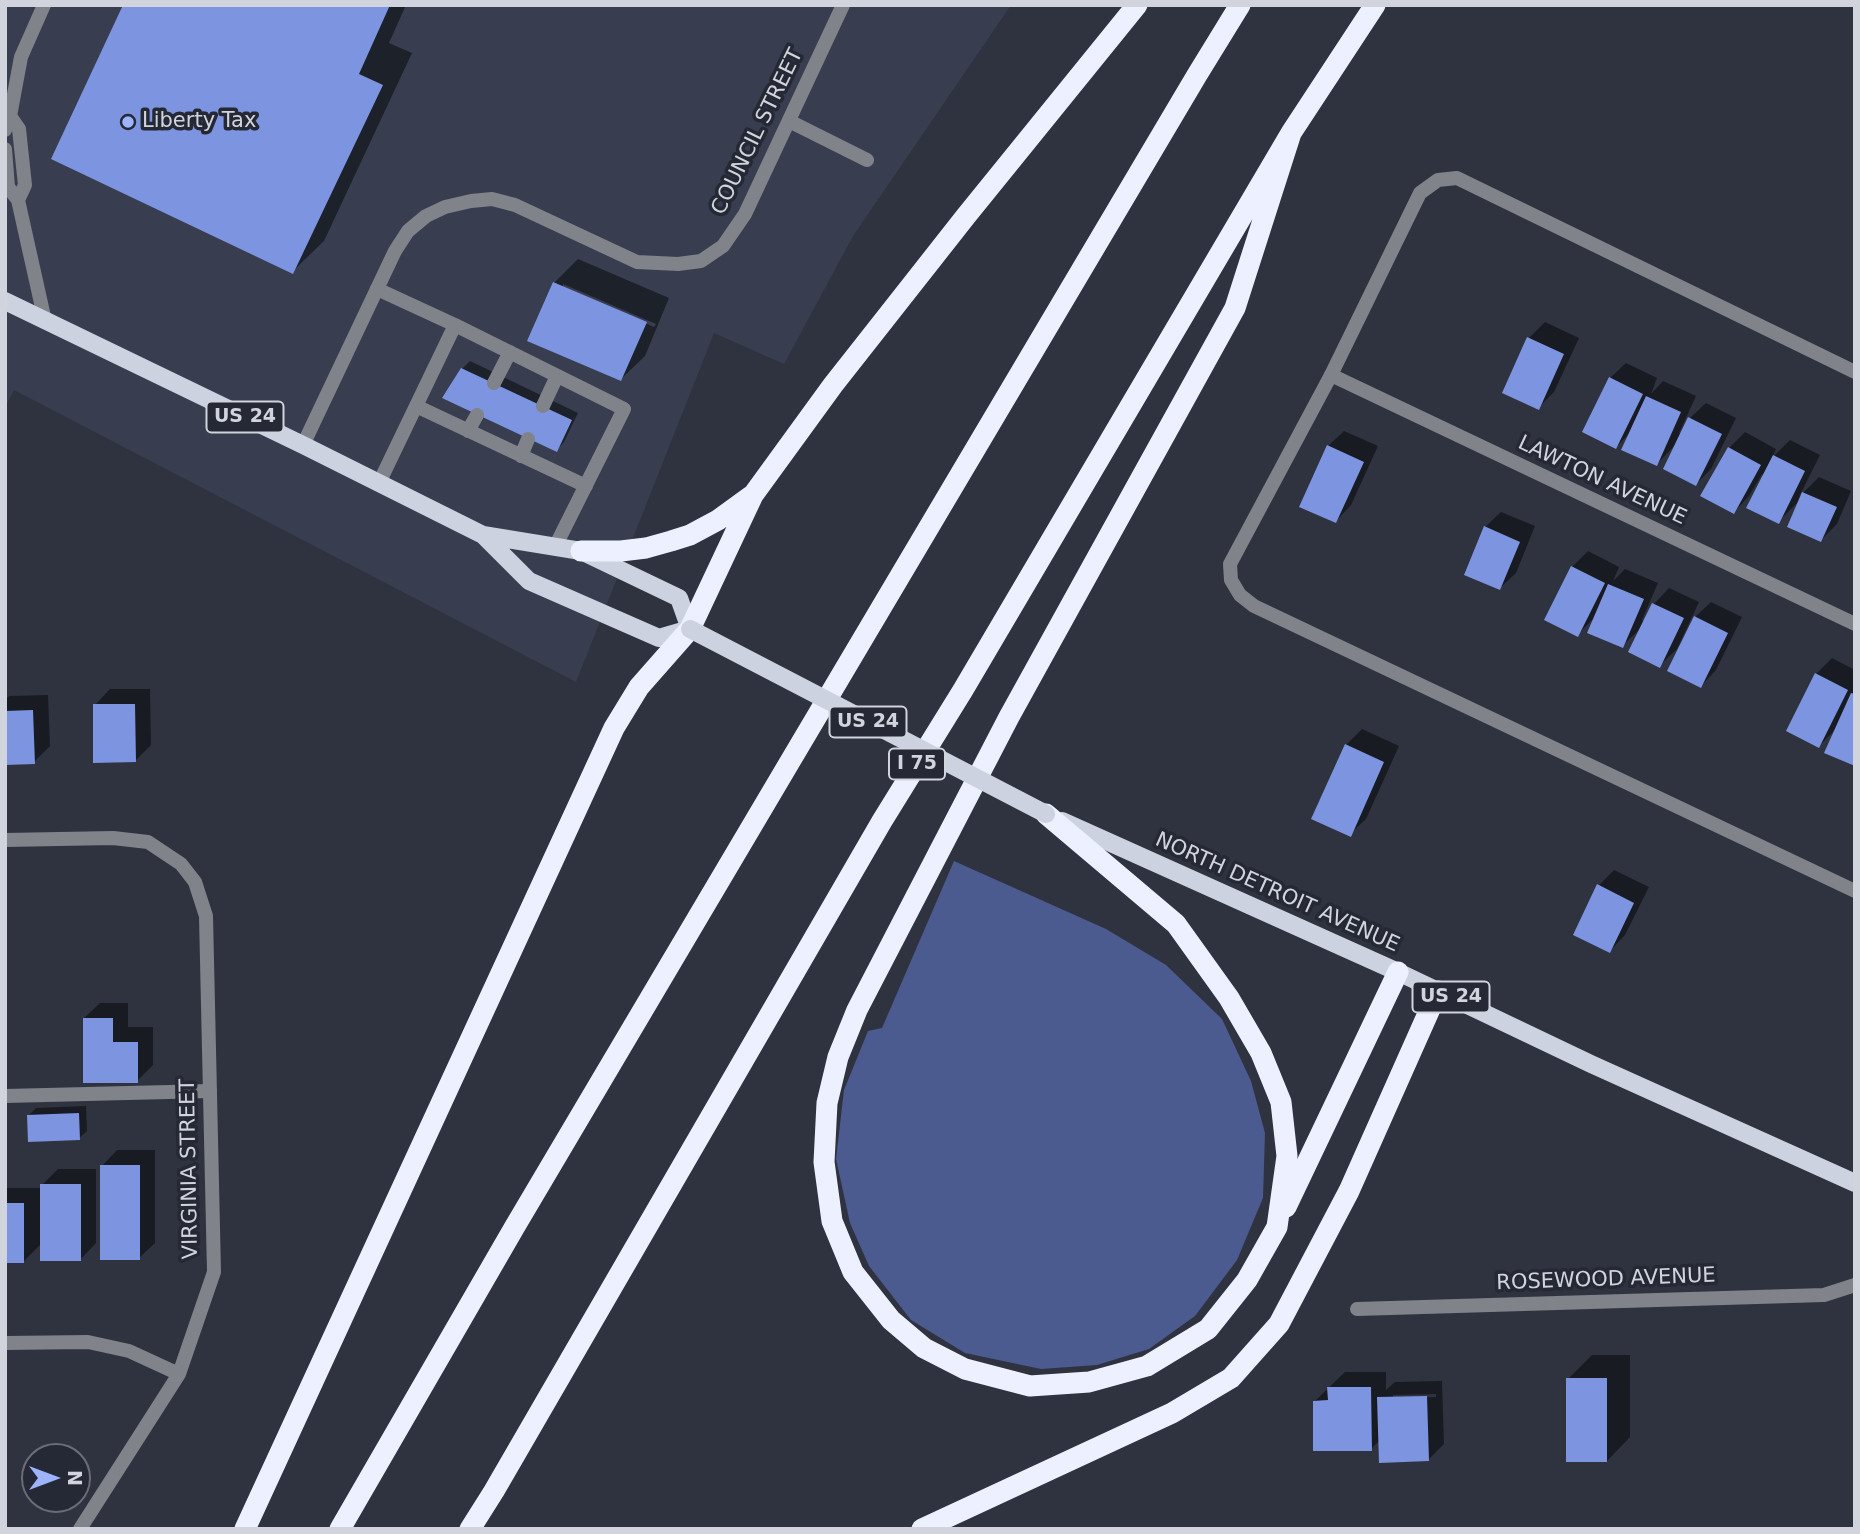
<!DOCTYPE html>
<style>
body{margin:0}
#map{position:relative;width:1860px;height:1534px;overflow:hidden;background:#2f3340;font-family:"DejaVu Sans",sans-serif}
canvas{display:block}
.frame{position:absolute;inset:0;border:7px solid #d2d4dd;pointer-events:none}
.north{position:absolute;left:21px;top:1443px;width:70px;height:70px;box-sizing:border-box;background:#252935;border:2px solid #6a6d78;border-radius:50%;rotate:90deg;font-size:19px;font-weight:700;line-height:28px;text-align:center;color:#d2d4dd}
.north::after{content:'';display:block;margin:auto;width:24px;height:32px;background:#9db4fd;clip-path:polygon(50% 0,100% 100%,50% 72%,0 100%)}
</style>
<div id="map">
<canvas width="1860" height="1534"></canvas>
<div class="frame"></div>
<div class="north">N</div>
</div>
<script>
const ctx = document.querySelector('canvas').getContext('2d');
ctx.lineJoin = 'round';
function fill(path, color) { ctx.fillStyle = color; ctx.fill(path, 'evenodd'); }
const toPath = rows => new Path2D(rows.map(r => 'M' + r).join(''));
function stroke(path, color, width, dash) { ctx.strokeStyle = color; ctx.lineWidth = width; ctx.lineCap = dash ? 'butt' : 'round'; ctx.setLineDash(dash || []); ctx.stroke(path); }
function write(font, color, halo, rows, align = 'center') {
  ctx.font = font + ' "DejaVu Sans",sans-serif'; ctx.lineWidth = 7; ctx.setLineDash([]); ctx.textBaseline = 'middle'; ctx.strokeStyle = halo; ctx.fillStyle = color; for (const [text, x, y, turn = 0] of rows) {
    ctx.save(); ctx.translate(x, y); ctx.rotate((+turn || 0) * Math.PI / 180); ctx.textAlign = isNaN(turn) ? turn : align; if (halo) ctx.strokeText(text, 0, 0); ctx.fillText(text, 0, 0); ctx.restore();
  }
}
fill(toPath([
 [5,5,1011,5,853,236,784,364,714,333,576,682,14,390,5,407]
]), '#383e50');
fill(toPath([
 [954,861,1106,929,1166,965,1222,1019,1251,1081,1265,1133,1263,1198,1237,1260,1195,1316,1149,1349,1097,1365,1041,1369,965,1353,911,1320,869,1266,850,1223,836,1159,844,1090,868,1031,882,1028]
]), '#4b5a8f');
fill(toPath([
 [125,5,406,5,389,43,412,53,324,241,292,272],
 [578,259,669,298,645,356,621,379,554,283],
 [563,284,656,324,654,327,563,288],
 [1545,322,1579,338,1554,392,1538,408,1529,338],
 [470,361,578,413,564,442,557,450,462,369],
 [1626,363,1657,378,1651,394,1663,381,1696,396,1679,433,1682,434,1690,418,1706,403,1736,418,1711,469,1696,484,1676,444,1657,464,1632,431,1616,447,1610,378],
 [1344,431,1378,446,1351,505,1336,521,1328,446],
 [1745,432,1776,449,1772,458,1790,440,1820,455,1799,497,1819,477,1851,491,1837,524,1821,540,1800,500,1778,522,1764,476,1762,474,1749,496,1734,512,1703,495,1729,448],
 [1501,512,1535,526,1516,573,1500,588,1485,527],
 [1588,551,1619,567,1613,581,1625,569,1658,583,1642,620,1645,622,1654,604,1669,588,1699,602,1677,649,1659,666,1642,627,1622,646,1596,616,1577,635,1572,567],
 [1711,602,1742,617,1716,670,1701,686,1695,617],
 [1832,658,1855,670,1855,765,1836,729,1819,746,1816,674],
 [110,689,150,689,151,745,135,761,95,705],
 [48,695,50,746,34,762,5,763,5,700,9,696],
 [1362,729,1399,746,1366,819,1350,834,1346,745],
 [1614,870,1649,887,1625,935,1610,951,1599,885],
 [100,1003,128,1003,128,1027,153,1027,153,1065,137,1081,84,1018],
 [86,1106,87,1131,79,1138,29,1115,36,1108],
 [117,1150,155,1150,155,1243,139,1258,102,1166],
 [58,1169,96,1169,96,1243,81,1259,42,1243,23,1262,5,1262,5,1188,42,1188,42,1185],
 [1592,1355,1630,1355,1630,1437,1607,1461,1568,1379],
 [1345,1372,1386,1372,1386,1390,1395,1382,1442,1381,1444,1444,1428,1460,1380,1440,1371,1449,1315,1401],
 [1436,1394,1436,1397,1393,1398,1393,1395]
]), '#0007');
fill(toPath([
 [123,5,390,5,359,74,383,85,293,274,51,159],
 [553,282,647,322,621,381,527,341],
 [1527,337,1564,354,1539,410,1502,393],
 [461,368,572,420,557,452,442,398],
 [1609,377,1643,394,1616,449,1582,432],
 [1646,396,1681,412,1657,466,1621,450],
 [1688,417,1722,434,1696,486,1663,469],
 [1327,445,1364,462,1336,523,1299,507],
 [1728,447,1761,465,1734,514,1700,496],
 [1773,455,1805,471,1779,524,1746,508],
 [1802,492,1837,507,1821,542,1787,527],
 [1484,526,1520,542,1500,590,1464,575],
 [1571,566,1605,583,1578,637,1544,620],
 [1608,584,1644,599,1623,648,1587,633],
 [1652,603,1684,618,1660,668,1628,652],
 [1694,616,1728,633,1701,688,1667,671],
 [1815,673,1848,690,1819,748,1786,731],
 [1851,693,1855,694,1855,766,1824,753],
 [93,704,135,704,136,762,93,763],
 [33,710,35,764,5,765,5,711],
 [1345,744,1384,762,1351,837,1311,819],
 [1597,884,1634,903,1610,953,1573,935],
 [83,1018,113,1018,113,1042,138,1042,138,1083,83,1083],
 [79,1113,80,1140,28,1142,27,1115],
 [100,1165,140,1165,140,1260,100,1260],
 [40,1184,81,1184,81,1261,40,1261],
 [5,1203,24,1203,24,1263,5,1263],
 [1566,1378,1607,1378,1607,1462,1566,1462],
 [1327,1387,1371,1387,1372,1451,1313,1451,1313,1401,1328,1400],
 [1427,1396,1429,1461,1379,1463,1377,1397]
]), '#7d94e1');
stroke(toPath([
 [10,116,19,129,25,185,18,200],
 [5,130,10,116,21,57,44,5],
 [5,149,8,187,18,200,45,321],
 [377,289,455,325,624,409,555,547],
 [1855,372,1457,178,1438,180,1420,193,1331,375,1230,564,1231,580,1240,595,1254,606,1855,891],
 [494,383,510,352],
 [416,406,586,486],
 [543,406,557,376],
 [468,431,477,415],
 [521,456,528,439],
 [379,483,455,325],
 [5,1096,210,1091]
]), '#808389', 14);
stroke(toPath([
 [789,121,867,160],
 [1331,375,1855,624],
 [303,445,395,251,408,231,426,216,445,207,471,201,492,199,515,205,637,262,678,264,701,261,723,246,745,214,843,5],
 [5,840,113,838,148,842,181,864,195,882,206,916,214,1272,179,1374,80,1529],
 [1357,1309,1824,1295,1855,1285],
 [5,1343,88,1342,129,1351,179,1374]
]), '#808389', 14);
stroke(toPath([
 [5,301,303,445,483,535,529,581,659,638,690,629,679,598,581,551,483,535],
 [1062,821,1398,972,1591,1064,1855,1183]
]), '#cdd2e0', 18);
stroke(toPath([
 [581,551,621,551,646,548,671,541,690,535,718,520,751,496],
 [1046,814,1176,924,1229,998,1261,1053,1281,1102,1287,1156,1277,1227,1247,1280,1208,1329,1147,1366,1089,1382,1030,1386,965,1369,924,1348,891,1320,853,1272,832,1221,824,1162,827,1103,838,1057,857,1010,1009,717,1235,308,1291,133],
 [1286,1207,1398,972],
 [245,1529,614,728,639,687,690,629,753,495,833,385,966,216,1137,5],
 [340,1529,514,1228,785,770,1197,75,1240,5],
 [470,1529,494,1491,882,821,963,690,1291,133,1375,5],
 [922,1529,1172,1413,1231,1378,1279,1324,1349,1191,1438,991]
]), '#edf1ff', 21);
stroke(toPath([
 [690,629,1046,814]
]), '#cdd2e0', 18);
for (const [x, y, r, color] of [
 [128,122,7,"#9db4fd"]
]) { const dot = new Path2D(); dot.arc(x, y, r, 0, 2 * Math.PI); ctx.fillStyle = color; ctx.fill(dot); stroke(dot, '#252935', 2.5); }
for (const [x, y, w] of [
 [245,417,77],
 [868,722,77],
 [917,764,56],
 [1451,997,77]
]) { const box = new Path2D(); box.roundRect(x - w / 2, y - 15.5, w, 31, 5); ctx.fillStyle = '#252935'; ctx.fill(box); stroke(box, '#d2d4dd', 2); }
write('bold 19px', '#d2d4dd', null, [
 ["US 24",245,417],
 ["US 24",868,722],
 ["I 75",917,764],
 ["US 24",1451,997]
]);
write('21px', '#d2d4dd', '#252935', [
 ["Liberty Tax",142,122]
], 'left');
write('21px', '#d2d4dd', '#252935', [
 ["COUNCIL STREET",758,132,-64],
 ["LAWTON AVENUE",1602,481,25],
 ["NORTH DETROIT AVENUE",1277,893,24],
 ["VIRGINIA STREET",190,1169,-91],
 ["ROSEWOOD AVENUE",1606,1280,-2]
]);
</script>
